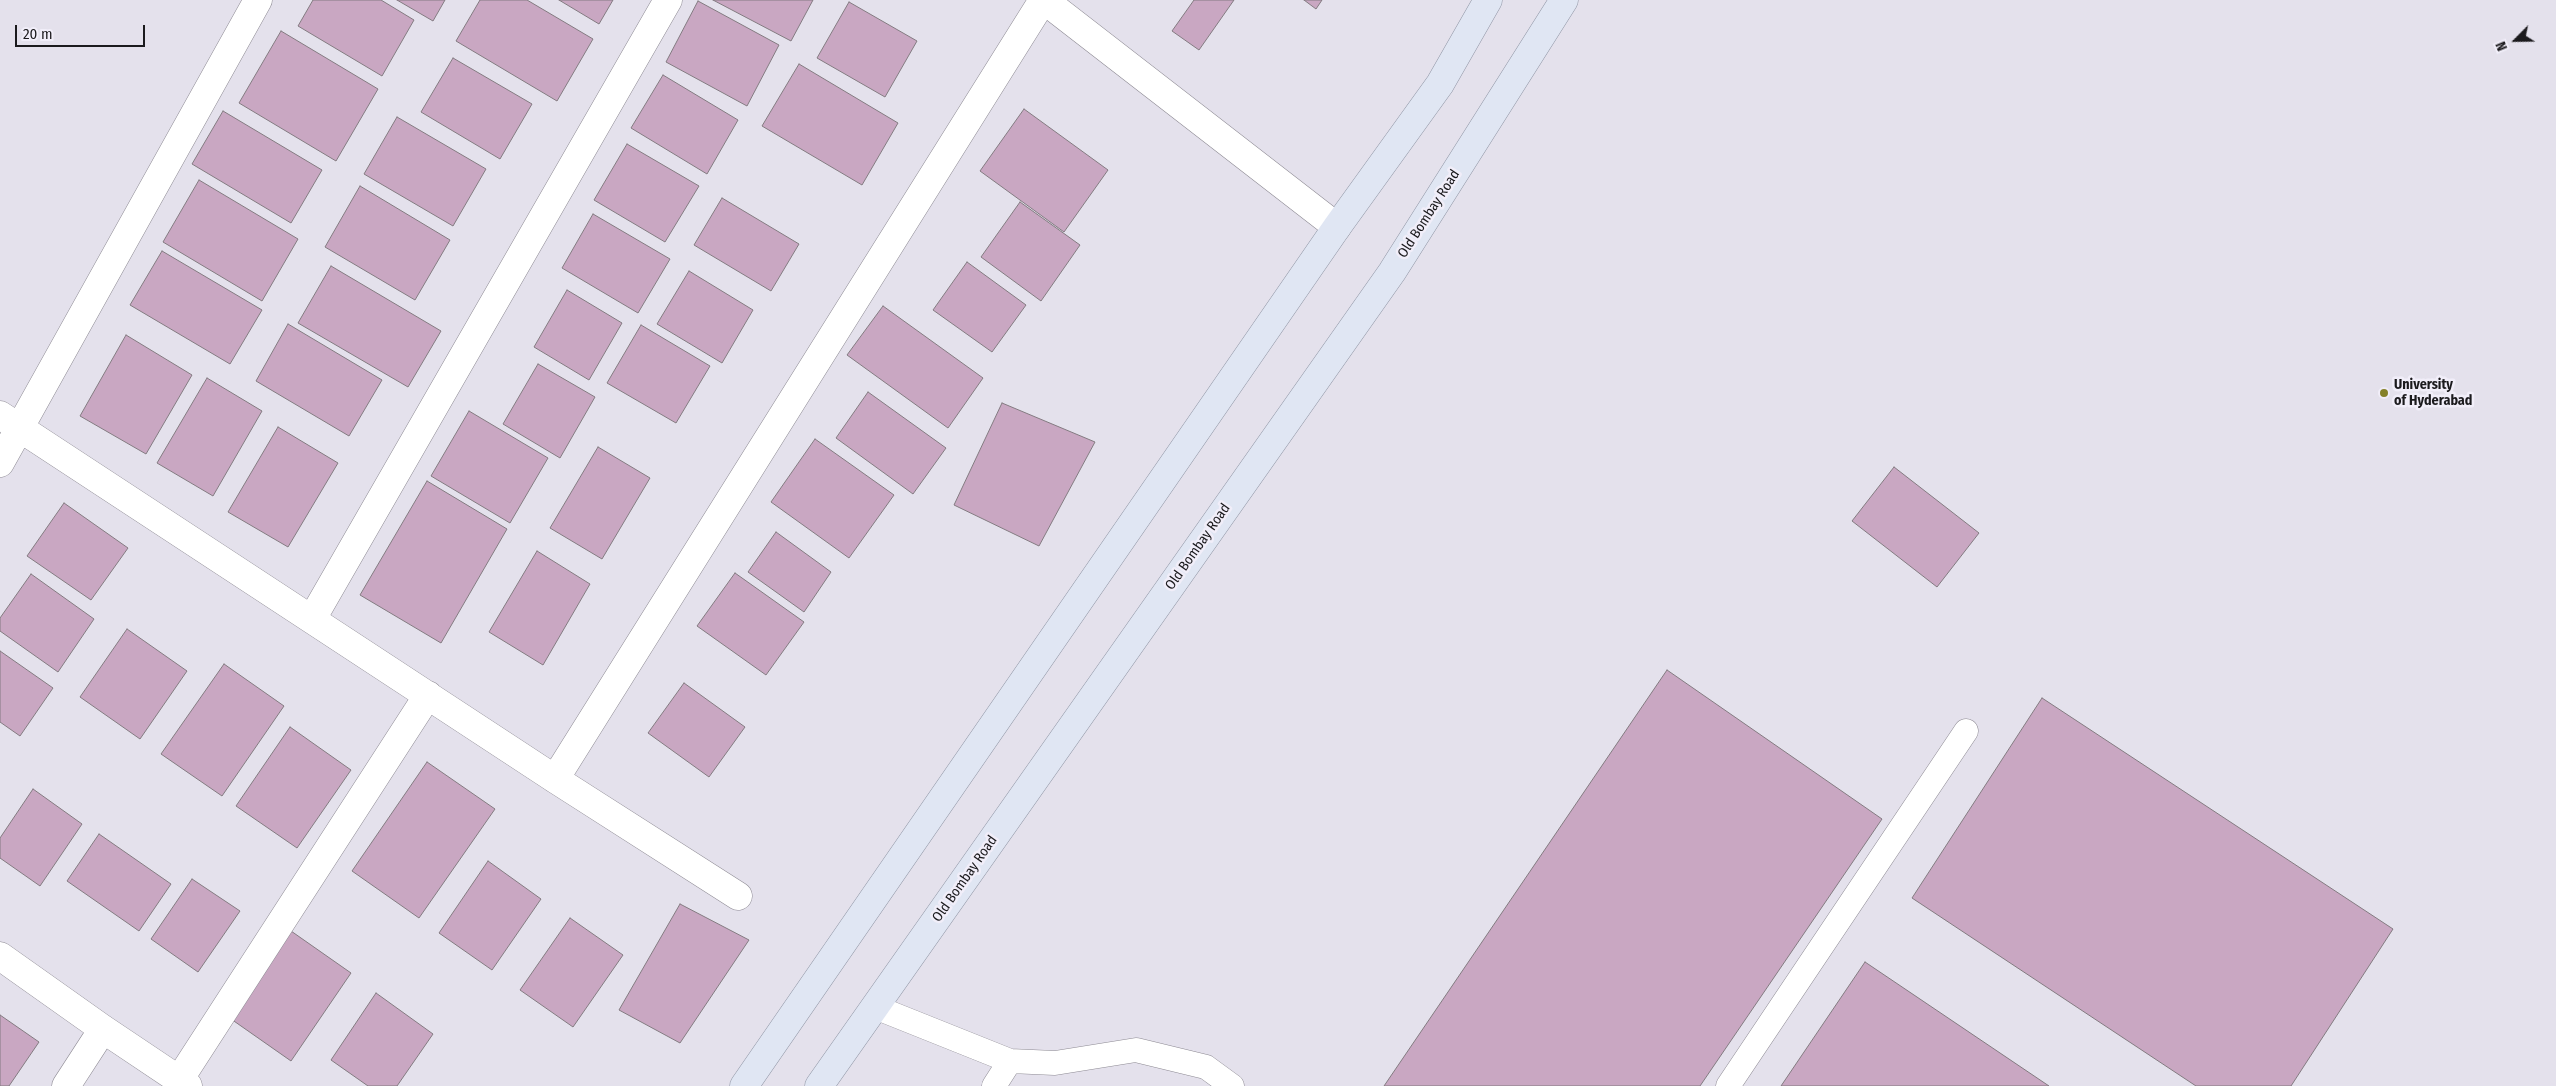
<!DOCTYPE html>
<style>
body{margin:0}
#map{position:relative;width:2556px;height:1086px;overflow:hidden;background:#e4e1ec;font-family:"Fira Sans Condensed",sans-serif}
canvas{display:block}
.north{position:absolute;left:2491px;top:15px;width:50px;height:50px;-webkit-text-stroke:4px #f1eef9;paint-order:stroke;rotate:247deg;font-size:14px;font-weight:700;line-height:20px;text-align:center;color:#1b1a1d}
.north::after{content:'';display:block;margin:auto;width:18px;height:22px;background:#1b1a1d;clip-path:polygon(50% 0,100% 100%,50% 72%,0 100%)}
.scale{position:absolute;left:15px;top:25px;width:130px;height:22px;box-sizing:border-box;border:2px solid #1b1a1d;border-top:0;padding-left:6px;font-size:15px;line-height:18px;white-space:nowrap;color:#1b1a1d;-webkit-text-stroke:4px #f1eef9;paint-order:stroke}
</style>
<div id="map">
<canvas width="2556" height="1086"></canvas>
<div class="north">N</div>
<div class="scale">20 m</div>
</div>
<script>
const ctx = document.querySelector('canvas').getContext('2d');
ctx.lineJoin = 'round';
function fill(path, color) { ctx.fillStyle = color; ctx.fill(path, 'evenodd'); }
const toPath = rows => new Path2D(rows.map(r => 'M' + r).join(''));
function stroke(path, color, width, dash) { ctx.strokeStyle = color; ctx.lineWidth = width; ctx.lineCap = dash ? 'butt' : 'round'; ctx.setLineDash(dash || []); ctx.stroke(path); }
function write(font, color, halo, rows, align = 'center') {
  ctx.font = font + ' "Fira Sans Condensed",sans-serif'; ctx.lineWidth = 5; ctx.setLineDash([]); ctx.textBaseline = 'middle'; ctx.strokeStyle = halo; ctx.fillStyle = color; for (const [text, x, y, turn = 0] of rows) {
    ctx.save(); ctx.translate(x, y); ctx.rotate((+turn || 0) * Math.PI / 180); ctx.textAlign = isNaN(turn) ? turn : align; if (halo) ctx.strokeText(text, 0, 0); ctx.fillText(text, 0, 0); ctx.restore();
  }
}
const building = toPath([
 [313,0,381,0,414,20,382,76,298,26,313,0],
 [397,0,445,0,433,21,397,0],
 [480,0,527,0,593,39,557,101,456,41,480,0],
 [559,0,613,0,599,24,559,0],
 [713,0,813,0,791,41,713,0],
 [1194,0,1234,0,1199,50,1172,31,1194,0],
 [1304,0,1322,0,1316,9,1304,0],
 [698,1,779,45,747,106,666,62,698,1],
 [849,2,917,41,885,97,817,58,849,2],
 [281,31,378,89,336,161,239,103,281,31],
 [453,58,532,104,500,159,421,112,453,58],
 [799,64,898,123,862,185,762,126,799,64],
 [663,75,738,120,707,174,631,128,663,75],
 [1024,109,1108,170,1064,232,980,171,1024,109],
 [223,111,322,170,291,223,192,164,223,111],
 [397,117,486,169,453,226,364,174,397,117],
 [627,144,699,186,665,242,594,200,627,144],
 [199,180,298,239,262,301,163,242,199,180],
 [360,186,450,240,415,300,325,247,360,186],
 [722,198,799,244,771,291,694,245,722,198],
 [1020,202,1080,245,1041,301,981,257,1020,202],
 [593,214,670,259,638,313,562,268,593,214],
 [162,251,262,310,230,364,130,305,162,251],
 [967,262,1026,305,992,352,933,310,967,262],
 [331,266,441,331,408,387,298,323,331,266],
 [689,271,753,310,722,363,657,324,689,271],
 [567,290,622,323,589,380,534,347,567,290],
 [883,306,983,378,948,428,847,355,883,306],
 [288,324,382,380,349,436,256,381,288,324],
 [641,325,710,366,676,423,607,383,641,325],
 [126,335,192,375,146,454,80,416,126,335],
 [538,364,595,397,560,458,503,424,538,364],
 [207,378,262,411,213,496,157,463,207,378],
 [868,392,946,448,913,494,836,438,868,392],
 [1002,403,1095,442,1039,546,954,505,1002,403],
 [469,411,548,458,510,523,431,476,469,411],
 [278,427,338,463,288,547,228,512,278,427],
 [815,439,894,495,849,558,771,502,815,439],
 [598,447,650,478,602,559,550,528,598,447],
 [1894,467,1979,533,1937,587,1852,521,1894,467],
 [427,481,507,529,441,643,360,595,427,481],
 [64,503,128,548,91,600,27,556,64,503],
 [776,532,831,572,804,612,748,572,776,532],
 [537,551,590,584,543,665,489,632,537,551],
 [735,573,804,622,766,675,697,626,735,573],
 [31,574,94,619,58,672,0,631,0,618,31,574],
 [127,629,187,671,140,739,80,697,127,629],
 [0,651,53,688,20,736,0,722,0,651],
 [224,664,284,706,222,796,161,754,224,664],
 [1667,670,1882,819,1700,1086,1384,1086,1667,670],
 [684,683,745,727,709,777,648,733,684,683],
 [2042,698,2393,929,2291,1086,2196,1086,1912,898,2042,698],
 [290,727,351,770,297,848,236,806,290,727],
 [427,762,495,809,419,918,352,871,427,762],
 [33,789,82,824,40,886,0,858,0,838,33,789],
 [99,834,171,884,139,931,67,881,99,834],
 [488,861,541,899,492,970,439,933,488,861],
 [192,879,240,911,198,972,151,939,192,879],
 [680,904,749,940,680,1043,619,1010,680,904],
 [570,918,623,955,573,1027,520,990,570,918],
 [291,931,351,973,291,1061,231,1019,291,931],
 [1865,962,2049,1086,1781,1086,1865,962],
 [376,993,433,1034,397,1086,368,1086,331,1060,376,993],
 [0,1015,39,1042,9,1086,0,1086,0,1015]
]);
fill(building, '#c9a7c2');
stroke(building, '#837b81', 1);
const service = toPath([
 [875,1007,1010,1061,1055,1063,1136,1050,1206,1067,1232,1086],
 [994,1086,1010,1061],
 [1728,1086,1966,731]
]);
const minor = toPath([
 [1044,0,1337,227],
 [0,415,555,779,738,896],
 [0,463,258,0],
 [312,619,668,0],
 [555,779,1043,0],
 [0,956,103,1029,188,1086],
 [179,1080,428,695],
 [66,1086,103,1029]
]);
const primary = toPath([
 [744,1086,1337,227,1440,84,1488,0],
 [819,1086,1392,272,1564,0]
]);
stroke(service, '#8d8a93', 25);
stroke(minor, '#8d8a93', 29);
stroke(primary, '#8e94a3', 29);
stroke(service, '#fff', 24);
stroke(minor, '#fff', 28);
stroke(primary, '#e0e6f3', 28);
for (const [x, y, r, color] of [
 [2384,393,5,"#858129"]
]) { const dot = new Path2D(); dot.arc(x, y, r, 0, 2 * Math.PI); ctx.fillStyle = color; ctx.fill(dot); stroke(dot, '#f1eef9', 2); }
write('14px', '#1b1a1d', '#f1eef9', [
 ["Old Bombay Road",1429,214,-57],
 ["Old Bombay Road",1198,547,-55],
 ["Old Bombay Road",965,879,-55]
]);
write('bold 14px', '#1b1a1d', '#f1eef9', [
 ["University",2394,385],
 ["of Hyderabad",2394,401]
], 'left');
</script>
